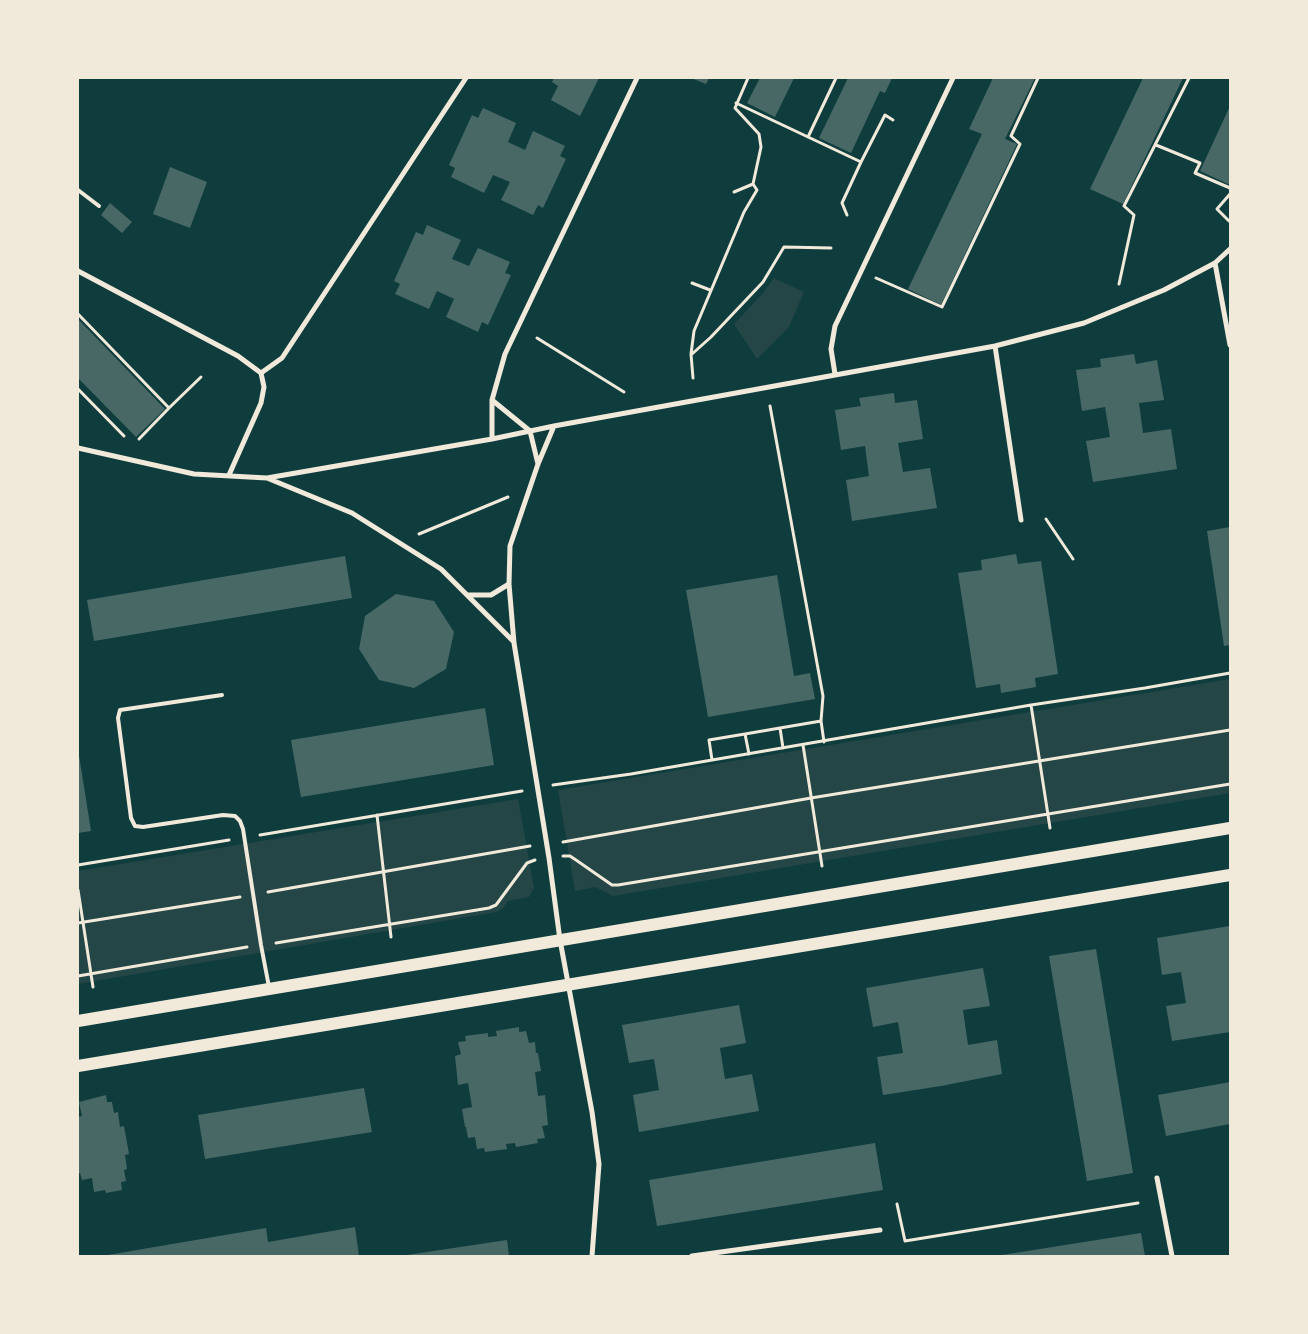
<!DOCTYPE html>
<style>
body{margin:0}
#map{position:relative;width:1308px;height:1334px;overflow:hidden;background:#0f3d3e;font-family:Montserrat,sans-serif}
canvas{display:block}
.frame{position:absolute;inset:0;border:79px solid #f1e9da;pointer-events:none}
</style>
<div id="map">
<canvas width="1308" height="1334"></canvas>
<div class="frame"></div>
</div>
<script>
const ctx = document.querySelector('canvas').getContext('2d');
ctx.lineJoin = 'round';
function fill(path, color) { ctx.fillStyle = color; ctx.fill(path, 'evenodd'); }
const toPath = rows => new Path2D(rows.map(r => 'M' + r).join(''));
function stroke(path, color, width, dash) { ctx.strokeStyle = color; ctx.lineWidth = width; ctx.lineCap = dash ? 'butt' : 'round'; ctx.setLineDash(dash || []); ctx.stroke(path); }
fill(toPath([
 [774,278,804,292,789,327,757,359,734,324,763,293],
 [1230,679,1230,793,613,896,595,887,575,891,558,790],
 [518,799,534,888,529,897,508,901,503,908,496,912,78,984,78,871]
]), '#244646');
fill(toPath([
 [554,78,599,78,580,116,551,100,558,86,552,82],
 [691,78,709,78,706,84],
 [760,78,794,78,775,117,747,103],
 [848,78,892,78,885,93,880,91,851,153,819,138],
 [993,78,1035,78,1005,139,1017,144,941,305,908,289,982,134,969,129],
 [1143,78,1183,78,1123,204,1090,189],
 [1230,106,1230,185,1200,171],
 [483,108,516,123,508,142,525,150,533,131,565,146,560,156,566,159,543,208,538,205,533,215,501,200,510,182,493,175,484,193,451,177,455,168,449,165,472,115,478,118],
 [170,167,207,182,190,228,153,214],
 [110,203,132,222,122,233,101,215],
 [427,225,461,240,452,259,469,266,478,248,510,262,505,273,511,275,488,325,482,322,478,332,446,317,454,299,437,291,429,309,395,294,400,284,394,281,416,232,423,235],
 [78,319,165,409,136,437,78,378],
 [1134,354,1136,364,1157,360,1164,400,1139,403,1143,433,1171,429,1177,469,1093,482,1086,441,1110,437,1105,407,1082,411,1076,370,1101,367,1100,359],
 [894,393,895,403,917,400,923,439,898,443,903,472,930,468,937,508,852,521,846,480,869,476,865,446,841,450,835,410,861,406,859,398],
 [1230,527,1230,645,1224,646,1207,531],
 [1016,554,1018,564,1041,561,1058,674,1035,678,1036,687,1001,693,1000,684,976,688,958,573,982,570,981,560],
 [345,556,352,598,94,641,87,600],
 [777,575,794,676,810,673,815,699,708,717,686,590],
 [396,594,434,601,454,632,446,669,414,688,379,680,359,649,365,616],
 [485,708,494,765,301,797,291,740],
 [78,749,91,831,78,833],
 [1230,926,1230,1032,1172,1041,1166,1006,1186,1003,1181,972,1162,975,1157,938],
 [1096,949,1133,1173,1087,1181,1049,956],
 [983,968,990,1006,963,1010,968,1045,997,1040,1002,1074,941,1086,883,1095,877,1057,903,1053,898,1022,873,1027,866,988],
 [739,1005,746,1043,720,1048,725,1079,752,1074,759,1111,639,1132,633,1095,659,1090,654,1059,629,1063,622,1025],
 [519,1027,519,1032,526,1031,529,1043,535,1042,536,1053,538,1053,541,1071,535,1072,538,1096,545,1095,548,1125,542,1126,545,1138,537,1139,538,1143,516,1147,515,1143,506,1144,507,1149,485,1152,484,1148,477,1149,475,1137,468,1138,466,1127,465,1127,462,1109,472,1107,468,1083,458,1085,455,1056,461,1054,458,1042,466,1041,465,1036,488,1033,488,1037,497,1036,496,1031],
 [1230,1082,1230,1124,1166,1136,1158,1095],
 [364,1088,372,1132,205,1159,198,1115],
 [106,1095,107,1102,112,1102,114,1113,118,1112,120,1127,124,1126,129,1154,125,1155,127,1169,124,1170,126,1181,121,1182,122,1190,106,1193,105,1190,94,1192,92,1178,82,1180,80,1173,78,1173,78,1117,82,1116,79,1102],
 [875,1143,883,1190,657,1226,649,1180],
 [355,1227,359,1256,102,1256,266,1228,268,1242],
 [1141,1233,1145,1256,1002,1256,1002,1255],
 [507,1240,509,1256,407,1256,407,1255]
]), '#486865');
stroke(toPath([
 [736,103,861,162],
 [808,137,836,78],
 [1156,145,1200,163,1195,173,1230,188],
 [734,192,753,184],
 [847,215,842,203,861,162,885,115,893,120],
 [1229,221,1217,209,1230,194],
 [876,278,942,307,1020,144,1011,136,1038,78],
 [692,283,710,290],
 [1119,284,1134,215,1124,206,1189,78],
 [78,314,169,408,139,439],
 [537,338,624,392],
 [692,354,711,337,763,282,784,247,831,248],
 [693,378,691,354,694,331,744,212,757,190,753,184,761,147,759,134,735,108,748,78],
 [78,389,124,436],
 [770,406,823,696,821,721],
 [169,408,201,377],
 [1046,519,1073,559],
 [419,534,508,497],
 [1031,705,1050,828],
 [780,728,821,721,824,742],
 [745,734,780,728,783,748],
 [803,745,822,866],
 [712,760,709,740,745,734,749,754],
 [553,785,631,774,1031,705,1145,688,1230,673],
 [377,815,391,937],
 [260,835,522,791],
 [563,842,811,798,1230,730],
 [563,856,570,856,576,860,612,885,618,885,1230,784],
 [78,865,229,840],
 [78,890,93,987],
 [268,892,530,846],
 [78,923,240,897],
 [276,943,489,908,496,905,527,863,535,860],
 [78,976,247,947],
 [897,1204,905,1241,1138,1203]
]), '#f1e9da', 3);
stroke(toPath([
 [78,190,99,206],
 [222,695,120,710,118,718,131,818,135,826,143,827,223,815,235,816,240,821,243,829,261,945,269,987]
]), '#f1e9da', 4);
stroke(toPath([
 [1215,263,1230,345],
 [78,271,238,356,261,373,264,387,261,403,229,475],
 [995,346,1021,520],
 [261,373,282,358,466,78],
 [835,374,831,349,835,326,953,78],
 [492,400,530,431,538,464],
 [554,426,538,464,510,546,509,584,514,643,549,858,560,940,592,1112,599,1164,592,1256],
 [492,439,492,400,505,354,637,78],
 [78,448,194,474,267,478,352,513,441,569,514,642],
 [267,478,492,439,554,426,995,346,1084,323,1164,290,1215,263,1230,249],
 [468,595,491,595,509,584],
 [1157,1178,1172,1256],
 [692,1256,880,1230]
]), '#f1e9da', 5);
stroke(toPath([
 [78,1021,1230,828],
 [78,1066,1230,875]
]), '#f1e9da', 12);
</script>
